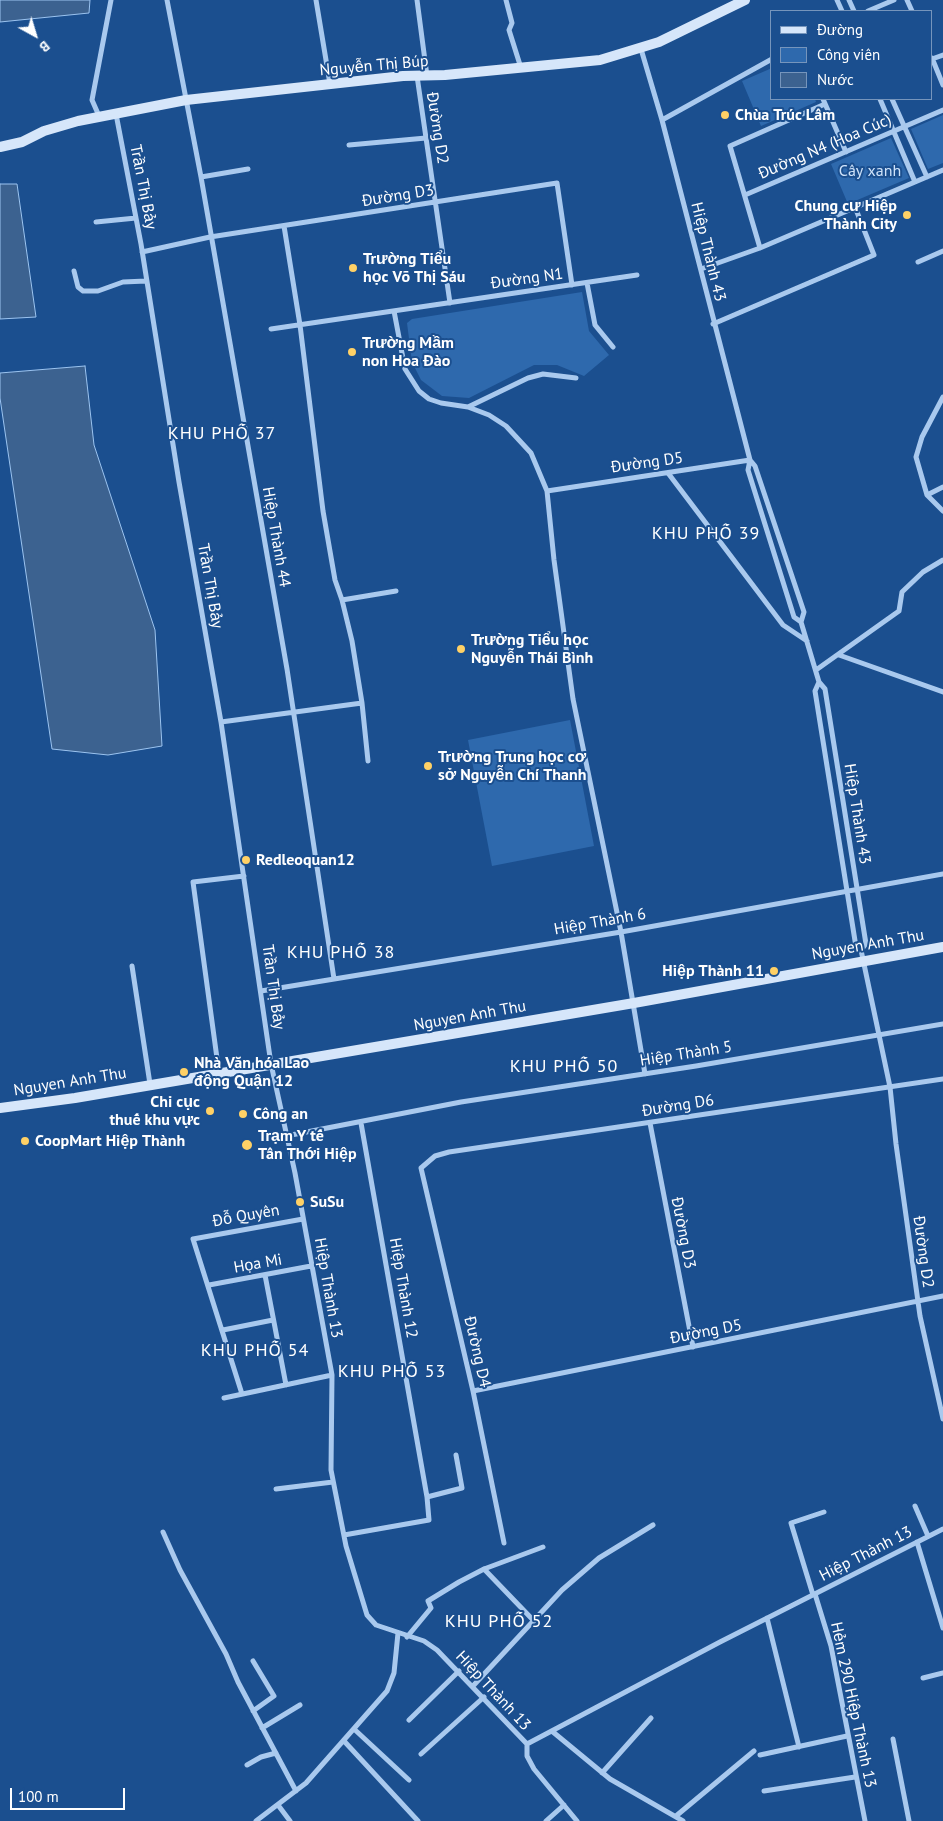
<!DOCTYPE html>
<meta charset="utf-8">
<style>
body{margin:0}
#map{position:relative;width:943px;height:1821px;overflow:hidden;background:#1b4f8f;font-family:"PT Sans",sans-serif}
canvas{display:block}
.legend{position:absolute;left:770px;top:10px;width:162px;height:90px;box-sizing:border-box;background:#1b4f8f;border:1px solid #7695bc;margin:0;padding:6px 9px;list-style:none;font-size:15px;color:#fff}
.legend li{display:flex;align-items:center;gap:10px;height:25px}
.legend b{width:25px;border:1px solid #7695bc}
.north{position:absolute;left:10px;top:10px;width:50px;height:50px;-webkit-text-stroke:4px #1b4f8f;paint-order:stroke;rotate:141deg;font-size:14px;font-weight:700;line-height:20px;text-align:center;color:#fff}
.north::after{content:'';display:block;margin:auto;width:18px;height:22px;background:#fff;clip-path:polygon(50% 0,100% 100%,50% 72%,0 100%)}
.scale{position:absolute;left:10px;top:1788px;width:115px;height:22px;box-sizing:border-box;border:2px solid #fff;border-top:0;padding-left:6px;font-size:15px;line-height:18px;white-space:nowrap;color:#fff;-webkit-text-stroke:4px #1b4f8f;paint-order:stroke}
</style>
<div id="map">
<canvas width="943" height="1821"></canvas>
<ul class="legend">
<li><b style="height:6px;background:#d6e6fa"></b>Đường</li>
<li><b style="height:14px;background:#2e69ad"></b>Công viên</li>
<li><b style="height:14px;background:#3c6290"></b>Nước</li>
</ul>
<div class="north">B</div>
<div class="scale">100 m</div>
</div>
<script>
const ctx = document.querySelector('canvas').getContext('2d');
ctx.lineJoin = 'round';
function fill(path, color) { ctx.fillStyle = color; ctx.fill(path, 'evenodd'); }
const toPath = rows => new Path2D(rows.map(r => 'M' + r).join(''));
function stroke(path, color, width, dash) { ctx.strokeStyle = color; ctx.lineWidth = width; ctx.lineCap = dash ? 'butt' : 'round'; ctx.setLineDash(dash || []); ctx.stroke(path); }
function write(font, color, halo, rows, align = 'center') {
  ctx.font = font + ' "PT Sans",sans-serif'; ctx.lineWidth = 4; ctx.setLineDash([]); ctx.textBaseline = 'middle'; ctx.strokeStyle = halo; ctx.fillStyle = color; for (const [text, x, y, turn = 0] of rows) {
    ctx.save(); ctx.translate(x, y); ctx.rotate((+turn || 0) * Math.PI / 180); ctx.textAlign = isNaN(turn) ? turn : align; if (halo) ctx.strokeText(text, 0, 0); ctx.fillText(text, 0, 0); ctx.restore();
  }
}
fill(toPath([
 [772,68,772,99,815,99,816,102,761,126,742,81],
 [943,115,943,163,928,169,911,129],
 [891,138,909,178,848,204,831,164],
 [582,292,589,331,609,355,584,376,557,365,534,365,469,398,442,396,421,380,412,362,407,323,412,319],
 [570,720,594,846,492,866,468,740]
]), '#2e69ad');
const water = toPath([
 [0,0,90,0,89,13,0,22,0,0],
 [0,184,17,184,36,317,0,319,0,184],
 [85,366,94,445,155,630,162,746,108,755,52,749,0,398,0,373,85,366]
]);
fill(water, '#3c6290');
stroke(water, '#9cc4f0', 1);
stroke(toPath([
 [167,0,201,177,287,669,334,979],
 [316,0,330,84],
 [417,0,427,76],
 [506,0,512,23,509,30,521,68],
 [837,0,842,11],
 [849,0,854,11],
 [907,0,912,11],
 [868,11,894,0],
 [641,49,662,120,750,460,748,470,794,617,801,622],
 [932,58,943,85],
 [932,59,943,55],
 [417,76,450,303],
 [823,99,846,152],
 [880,99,915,182],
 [892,99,927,177],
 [116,114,141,244,179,482,221,722,271,1064,295,1173,332,1375,331,1470,346,1546,367,1615,376,1625,424,1641,437,1650,527,1744,720,1642,943,1529],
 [99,116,92,100,111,0],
 [662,120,772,59],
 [349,145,426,138],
 [201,177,248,169],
 [745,195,943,110],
 [96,222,136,218],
 [284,226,300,325,323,511,335,580,342,600,396,591],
 [760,248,730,146,825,104],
 [142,252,210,237,557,183,572,285],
 [918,262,943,251],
 [701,269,760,248,943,170],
 [74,271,78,287,83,291,98,291,123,282,146,281],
 [587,283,595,325,613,347],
 [394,311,405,369,419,391,429,399,441,403,468,407,489,415,506,426,531,453,547,491,554,560,573,699,621,932,645,1074],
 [713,324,874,255,855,207],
 [271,329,637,275],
 [943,397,922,437,916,457,927,495,943,511],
 [468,407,528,378,543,374,576,378],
 [750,460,755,466,804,612,801,622,819,682,825,689,866,944,861,950],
 [668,473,783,625,807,641],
 [547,491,750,460],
 [927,495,943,487],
 [342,600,352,641,362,703],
 [839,655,943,692],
 [816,670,899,611,902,592,923,572,943,560],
 [819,682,815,691,856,947,861,950,890,1087,896,1144,920,1316,943,1419],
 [221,722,362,703,368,761],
 [132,966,150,1084],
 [261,991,621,932,943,874],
 [219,1073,193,882,244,876],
 [650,1123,693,1347],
 [286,1136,461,1102,696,1066,943,1024],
 [265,1275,286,1385],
 [209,1285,311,1266],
 [223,1330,273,1320],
 [473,1391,943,1296],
 [242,1394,193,1239,303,1219],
 [224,1398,332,1375],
 [276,1489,333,1482],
 [427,1497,462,1488,456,1455],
 [915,1506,928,1536],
 [163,1532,180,1570,226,1654,238,1682,296,1791],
 [344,1535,429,1520,427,1497,361,1123],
 [917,1542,943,1628],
 [504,1543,473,1391,421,1168,435,1156,449,1152,943,1079],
 [484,1569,534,1621],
 [815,1594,831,1646,865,1821],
 [813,1595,791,1523,824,1512],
 [767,1618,799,1747],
 [407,1637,431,1608,428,1601,459,1582,484,1569,543,1547],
 [923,1678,943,1673],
 [473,1686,562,1590,599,1558,653,1525],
 [253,1711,274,1696,253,1661],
 [409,1720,459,1671],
 [262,1728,300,1705],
 [354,1729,409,1780],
 [553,1732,610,1779,683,1821],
 [893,1739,909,1821],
 [344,1741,418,1821],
 [527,1744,527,1756,534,1769,577,1821],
 [421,1754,484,1697],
 [760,1755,847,1736],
 [247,1765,261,1757,276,1753],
 [602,1773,651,1718],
 [764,1791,855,1777],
 [278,1805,290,1821],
 [676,1816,754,1751],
 [256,1821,306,1783,387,1691,394,1673,398,1633],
 [546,1821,564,1805]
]), '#a9c9ee', 5);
stroke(toPath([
 [0,147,22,142,44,131,78,121,186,100,403,76,445,75,600,60,659,42,745,0],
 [0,1108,75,1098,634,1003,943,947]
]), '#d6e6fa', 10);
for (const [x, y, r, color] of [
 [725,115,5,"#ffd166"],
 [907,215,5,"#ffd166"],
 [353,268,5,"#ffd166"],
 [352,352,5,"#ffd166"],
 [461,649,5,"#ffd166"],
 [428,766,5,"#ffd166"],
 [246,860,5,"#ffd166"],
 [774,971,5,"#ffd166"],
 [184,1072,5,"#ffd166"],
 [210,1111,5,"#ffd166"],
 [243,1114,5,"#ffd166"],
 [25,1141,5,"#ffd166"],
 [247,1145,6,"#ffd166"],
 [300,1202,5,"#ffd166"]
]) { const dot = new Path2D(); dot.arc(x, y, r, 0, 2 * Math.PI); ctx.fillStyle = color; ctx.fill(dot); stroke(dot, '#1b4f8f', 2); }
write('16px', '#fff', '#1b4f8f', [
 ["Nguyễn Thị Búp",374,66,-5],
 ["Đường D2",437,128,81],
 ["Đường N4 (Hoa Cúc)",825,147,-23],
 ["Trần Thị Bảy",143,187,79],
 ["Đường D3",398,196,-9],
 ["Hiệp Thành 43",708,252,76],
 ["Đường N1",527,279,-8],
 ["Đường D5",647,463,-8],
 ["Hiệp Thành 44",276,537,80],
 ["Trần Thị Bảy",210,586,80],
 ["Hiệp Thành 43",857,814,81],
 ["Hiệp Thành 6",600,922,-10],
 ["Nguyen Anh Thu",868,945,-10],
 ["Trần Thị Bảy",273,987,82],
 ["Nguyen Anh Thu",470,1016,-10],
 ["Hiệp Thành 5",686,1054,-9],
 ["Nguyen Anh Thu",70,1082,-9],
 ["Đường D6",678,1106,-9],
 ["Đỗ Quyên",246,1216,-10],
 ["Đường D3",683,1233,79],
 ["Đường D2",923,1252,82],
 ["Họa Mi",258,1264,-10],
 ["Hiệp Thành 13",328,1288,80],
 ["Hiệp Thành 12",403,1288,80],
 ["Đường D5",706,1332,-11],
 ["Đường D4",477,1352,77],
 ["Hiệp Thành 13",866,1554,-27],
 ["Hiệp Thành 13",493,1691,47],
 ["Hẻm 290 Hiệp Thành 13",853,1705,78]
]);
write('bold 16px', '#fff', '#1b4f8f', [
 ["Chùa Trúc Lâm",735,115],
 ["Chung cư Hiệp",897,206,"right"],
 ["Thành City",897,224,"right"],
 ["Trường Tiểu",363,259],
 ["học Võ Thị Sáu",363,277],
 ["Trường Mầm",362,343],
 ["non Hoa Đào",362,361],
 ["Trường Tiểu học",471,640],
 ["Nguyễn Thái Bình",471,658],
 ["Trường Trung học cơ",438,757],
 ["sở Nguyễn Chí Thanh",438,775],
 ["Redleoquan12",256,860],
 ["Hiệp Thành 11",764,971,"right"],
 ["Nhà Văn hóa Lao",194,1063],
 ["động Quận 12",194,1081],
 ["Chi cục",200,1102,"right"],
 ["thuế khu vực",200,1120,"right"],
 ["Công an",253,1114],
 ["Trạm Y tế",258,1136],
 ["Tân Thới Hiệp",258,1154],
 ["CoopMart Hiệp Thành",35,1141],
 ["SuSu",310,1202]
], 'left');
write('16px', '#cfe3fa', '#1b4f8f', [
 ["Cây xanh",870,171]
]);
ctx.letterSpacing = '1px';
write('18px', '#fff', '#1b4f8f', [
 ["KHU PHỐ 37",222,434],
 ["KHU PHỐ 39",706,534],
 ["KHU PHỐ 38",341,953],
 ["KHU PHỐ 50",564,1067],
 ["KHU PHỐ 54",255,1351],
 ["KHU PHỐ 53",392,1372],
 ["KHU PHỐ 52",499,1622]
]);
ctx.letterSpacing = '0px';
</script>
